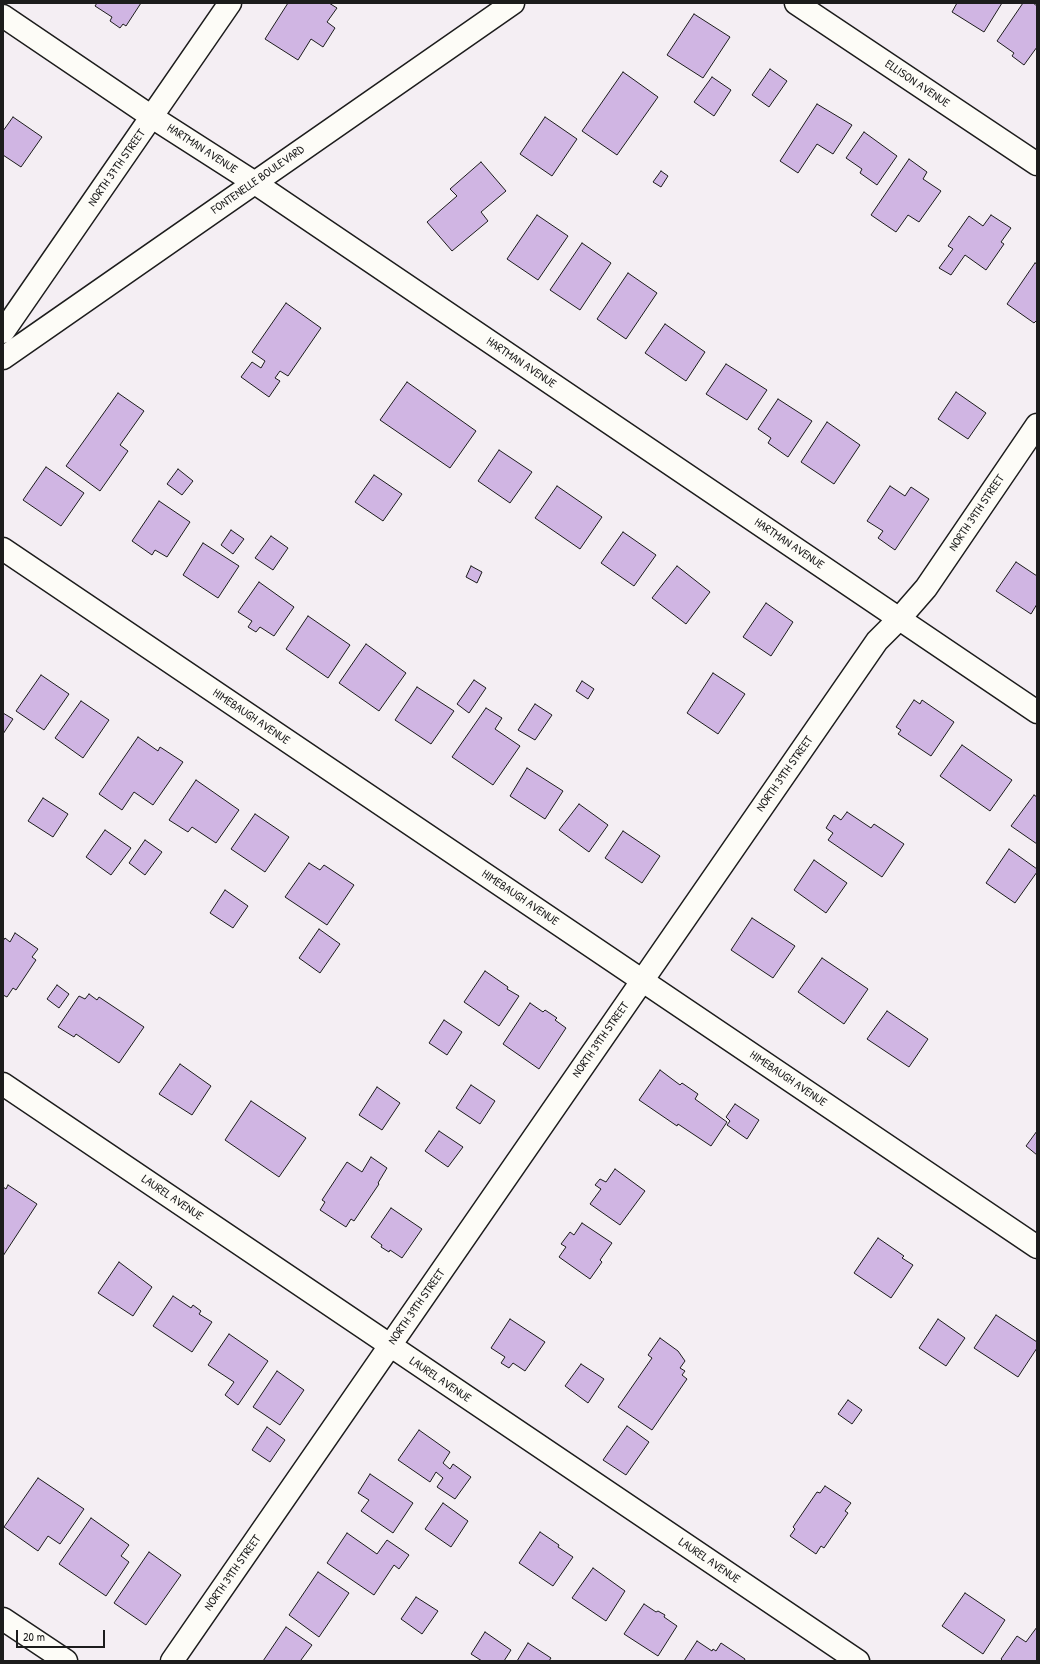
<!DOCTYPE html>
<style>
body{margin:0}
#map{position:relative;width:1040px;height:1664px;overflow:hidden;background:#f4eef3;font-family:"Patrick Hand",sans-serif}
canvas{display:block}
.frame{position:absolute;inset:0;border:4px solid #1c1c1c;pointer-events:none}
.scale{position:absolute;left:16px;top:1630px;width:89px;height:18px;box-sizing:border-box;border:2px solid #1c1c1c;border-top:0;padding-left:5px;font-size:12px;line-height:14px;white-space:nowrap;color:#1c1c1c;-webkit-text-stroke:3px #fdfcf7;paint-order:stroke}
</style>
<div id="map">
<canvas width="1040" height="1664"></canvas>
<div class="frame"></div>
<div class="scale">20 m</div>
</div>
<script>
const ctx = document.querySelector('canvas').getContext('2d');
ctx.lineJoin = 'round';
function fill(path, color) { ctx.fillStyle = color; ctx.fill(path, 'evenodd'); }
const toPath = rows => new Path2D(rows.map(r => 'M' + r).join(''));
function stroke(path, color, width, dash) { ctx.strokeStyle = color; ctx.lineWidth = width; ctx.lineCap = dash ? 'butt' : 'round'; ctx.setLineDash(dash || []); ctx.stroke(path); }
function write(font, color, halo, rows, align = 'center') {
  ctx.font = font + ' "Patrick Hand",sans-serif'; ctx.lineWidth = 3; ctx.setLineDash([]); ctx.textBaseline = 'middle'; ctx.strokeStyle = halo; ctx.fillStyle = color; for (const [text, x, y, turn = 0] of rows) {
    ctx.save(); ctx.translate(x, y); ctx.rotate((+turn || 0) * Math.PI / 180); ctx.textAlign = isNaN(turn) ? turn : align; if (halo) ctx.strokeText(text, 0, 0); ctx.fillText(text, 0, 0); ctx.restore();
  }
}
const building = toPath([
 [97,3,141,3,126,26,123,24,120,28,110,21,112,17,95,6,97,3],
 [288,3,329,3,337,8,327,22,335,28,323,47,311,39,298,60,265,39,288,3],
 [957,3,1002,3,984,32,952,12,957,3],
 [1023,3,1033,3,1037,6,1037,47,1024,65,1012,56,1014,53,997,41,1023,3],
 [694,14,730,37,703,78,667,55,694,14],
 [770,69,787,81,769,107,752,95,770,69],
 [623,72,658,97,617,155,582,131,623,72],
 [712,77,731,90,714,116,694,102,712,77],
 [817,104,852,125,833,154,817,144,798,173,780,161,817,104],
 [13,117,42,137,21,167,3,155,3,131,13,117],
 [545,117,577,139,552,176,520,154,545,117],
 [864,132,897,156,877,185,860,173,862,169,846,158,864,132],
 [909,159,927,172,923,179,941,191,919,222,908,215,896,232,871,215,909,159],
 [481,162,506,191,481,212,488,221,452,251,427,222,457,196,450,189,481,162],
 [661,171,668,176,661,187,653,182,661,171],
 [537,215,568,236,538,280,507,259,537,215],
 [991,215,1011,228,1001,242,1004,244,986,270,965,255,951,275,939,268,953,249,948,246,969,216,983,226,991,215],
 [582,243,611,263,580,310,550,290,582,243],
 [1035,263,1037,264,1037,320,1034,323,1007,304,1035,263],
 [628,273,657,293,626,339,597,319,628,273],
 [286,303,321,328,288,376,280,371,275,378,280,381,269,397,241,377,252,362,261,368,265,361,252,352,286,303],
 [665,324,705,352,686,381,645,353,665,324],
 [726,364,767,390,747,420,706,394,726,364],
 [407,382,476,431,450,468,380,420,407,382],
 [956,392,986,413,968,439,938,419,956,392],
 [118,393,144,411,120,445,128,451,100,491,66,466,118,393],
 [778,399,812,421,788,457,768,443,771,438,758,429,778,399],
 [827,422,860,445,834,484,801,462,827,422],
 [499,450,532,472,510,503,478,481,499,450],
 [46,467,84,493,61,526,23,500,46,467],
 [178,469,193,481,182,495,167,484,178,469],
 [374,475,402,494,383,521,355,502,374,475],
 [557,486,602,517,580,549,535,518,557,486],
 [890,486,905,496,911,487,929,499,895,550,878,538,883,531,867,521,890,486],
 [159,501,190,522,167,557,155,550,152,555,132,541,159,501],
 [231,530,244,539,233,554,221,545,231,530],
 [623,532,656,555,634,586,601,563,623,532],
 [271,536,288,548,273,570,255,558,271,536],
 [203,543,239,566,218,598,183,575,203,543],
 [1016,562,1037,576,1037,604,1031,614,996,591,1016,562],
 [471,566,482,572,477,583,466,577,471,566],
 [677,566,710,592,686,624,652,598,677,566],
 [259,582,294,607,274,636,260,627,256,632,248,627,252,621,238,612,259,582],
 [766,603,793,622,771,656,743,637,766,603],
 [308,616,350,645,328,678,286,649,308,616],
 [366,644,406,673,379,711,339,683,366,644],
 [713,673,745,694,718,734,687,713,713,673],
 [41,675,69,694,44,730,16,711,41,675],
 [474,680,486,688,469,713,457,704,474,680],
 [582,681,594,689,588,699,576,691,582,681],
 [417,687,454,711,431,744,395,720,417,687],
 [914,700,920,704,922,700,954,722,931,756,898,734,901,730,896,727,914,700],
 [81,701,109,720,83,758,55,738,81,701],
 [535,704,552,715,535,740,518,730,535,704],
 [486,708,502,718,495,729,520,746,493,785,452,757,486,708],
 [3,713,13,719,3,734,3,713],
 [138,737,158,751,160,747,183,762,153,805,134,792,122,810,99,794,138,737],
 [962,745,1012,780,990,811,940,776,962,745],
 [527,768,563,791,545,819,510,796,527,768],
 [196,780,239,810,216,843,192,827,188,832,169,820,196,780],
 [1034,795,1037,797,1037,844,1011,826,1034,795],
 [43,798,68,814,53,837,28,821,43,798],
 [579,804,608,825,589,852,559,830,579,804],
 [847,812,871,828,874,824,904,844,882,877,828,840,833,833,826,828,834,815,841,820,847,812],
 [255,814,289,837,265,872,231,849,255,814],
 [105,830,131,848,111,875,86,857,105,830],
 [623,831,660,856,642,883,605,858,623,831],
 [145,840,162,852,145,875,129,863,145,840],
 [1009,849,1037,869,1037,872,1015,903,986,883,1009,849],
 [814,860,847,883,826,913,794,890,814,860],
 [309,863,320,870,324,865,354,885,327,925,285,897,309,863],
 [225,890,248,906,233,928,210,913,225,890],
 [752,918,795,946,773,978,731,950,752,918],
 [319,929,340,944,320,973,299,958,319,929],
 [15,933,38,949,32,957,36,960,16,990,13,988,7,997,3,995,3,941,5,938,10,942,15,933],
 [822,958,868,989,844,1024,798,992,822,958],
 [485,971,508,987,507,989,519,996,499,1026,464,1002,485,971],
 [57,985,69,994,59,1008,47,999,57,985],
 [89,994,97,1000,99,997,144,1027,119,1063,76,1034,74,1037,58,1027,79,996,85,999,89,994],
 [530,1003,543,1012,545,1010,557,1018,555,1020,566,1028,539,1069,503,1044,530,1003],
 [887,1011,928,1039,909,1067,867,1039,887,1011],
 [444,1020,462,1032,447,1055,429,1043,444,1020],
 [180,1064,211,1086,192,1115,159,1094,180,1064],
 [660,1070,680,1085,682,1083,698,1094,695,1099,727,1122,711,1146,678,1124,677,1126,639,1100,660,1070],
 [471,1085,495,1101,480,1124,456,1108,471,1085],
 [377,1087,400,1103,382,1130,359,1115,377,1087],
 [251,1101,306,1138,279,1177,225,1140,251,1101],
 [735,1104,759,1120,747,1139,727,1125,730,1121,726,1117,735,1104],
 [439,1131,463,1147,448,1167,425,1151,439,1131],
 [1037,1131,1037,1155,1026,1146,1037,1131],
 [371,1157,387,1168,378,1183,379,1184,354,1221,351,1219,346,1227,320,1210,325,1202,322,1200,347,1162,362,1172,371,1157],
 [615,1169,645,1191,620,1225,590,1204,601,1189,595,1185,600,1179,606,1182,615,1169],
 [8,1185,37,1204,3,1256,3,1187,6,1189,8,1185],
 [391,1208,422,1229,402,1258,390,1250,389,1252,381,1247,382,1245,371,1237,391,1208],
 [582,1223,612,1243,600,1260,602,1262,590,1279,559,1257,566,1247,561,1244,570,1232,574,1235,582,1223],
 [878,1238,904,1256,902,1258,913,1265,891,1298,854,1273,878,1238],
 [119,1262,152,1287,133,1316,98,1293,119,1262],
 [173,1296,191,1308,193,1305,201,1311,199,1314,212,1322,192,1352,153,1326,173,1296],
 [996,1315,1037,1342,1037,1348,1018,1377,974,1348,996,1315],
 [510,1319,545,1342,525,1371,513,1363,509,1368,501,1363,505,1357,491,1348,510,1319],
 [938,1319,965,1338,946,1366,919,1348,938,1319],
 [229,1334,268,1361,238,1405,225,1395,234,1382,208,1365,229,1334],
 [660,1338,678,1351,685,1361,680,1368,685,1371,682,1375,687,1379,652,1430,618,1407,652,1358,648,1355,660,1338],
 [581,1364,604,1379,588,1403,565,1386,581,1364],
 [277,1371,304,1390,280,1425,253,1407,277,1371],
 [848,1400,862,1410,852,1424,838,1414,848,1400],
 [627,1426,649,1442,626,1475,603,1460,627,1426],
 [267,1427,285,1440,270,1462,252,1450,267,1427],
 [419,1430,450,1452,443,1463,450,1469,453,1464,471,1477,455,1499,437,1487,443,1478,436,1472,430,1482,398,1460,419,1430],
 [370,1474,413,1503,393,1533,361,1511,369,1500,358,1493,370,1474],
 [38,1478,84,1509,60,1544,48,1536,38,1551,4,1527,38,1478],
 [825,1486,851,1503,845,1511,848,1513,824,1548,821,1546,816,1554,790,1536,795,1529,793,1527,817,1492,820,1493,825,1486],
 [443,1503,468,1521,451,1547,425,1529,443,1503],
 [91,1518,129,1545,121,1556,129,1562,106,1596,59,1564,91,1518],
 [540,1532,559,1545,558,1547,573,1557,553,1586,519,1563,540,1532],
 [347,1533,377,1554,387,1540,409,1555,399,1569,394,1565,374,1595,327,1563,347,1533],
 [149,1552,181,1575,146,1625,114,1603,149,1552],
 [593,1568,625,1591,606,1621,572,1598,593,1568],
 [318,1572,349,1593,319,1637,289,1615,318,1572],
 [965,1593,1005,1620,983,1654,942,1626,965,1593],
 [416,1597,438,1611,422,1634,401,1619,416,1597],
 [644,1604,656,1612,658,1611,665,1615,664,1617,677,1626,658,1656,624,1634,644,1604],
 [286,1627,312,1645,301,1660,302,1661,263,1661,286,1627],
 [1037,1627,1037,1661,1003,1661,1001,1659,1017,1636,1026,1642,1037,1627],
 [485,1632,511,1650,504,1661,482,1661,471,1654,485,1632],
 [697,1641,712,1651,713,1649,716,1651,721,1643,745,1659,744,1661,684,1661,697,1641],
 [528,1643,551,1658,549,1661,517,1661,528,1643]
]);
fill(building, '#d0b5e3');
stroke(building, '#1c1c1c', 1);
const street = toPath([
 [796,3,1037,164],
 [3,16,152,117,255,183,1037,712],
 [3,332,230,3],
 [3,549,1037,1247],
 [3,1084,858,1661],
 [3,1619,66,1661],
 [172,1661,877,641,899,619,926,588,1037,425]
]);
const secondary = toPath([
 [3,358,513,3]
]);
stroke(street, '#1c1c1c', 25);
stroke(secondary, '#1c1c1c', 25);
stroke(street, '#fdfcf7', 22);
stroke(secondary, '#fdfcf7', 22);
write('12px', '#1c1c1c', '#fdfcf7', [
 ["ELLISON AVENUE",917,84,34],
 ["HARTMAN AVENUE",202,149,33],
 ["NORTH 37TH STREET",117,168,-55],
 ["FONTENELLE BOULEVARD",258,180,-35],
 ["HARTMAN AVENUE",521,363,34],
 ["NORTH 39TH STREET",977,513,-56],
 ["HARTMAN AVENUE",789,544,34],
 ["HIMEBAUGH AVENUE",251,717,34],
 ["NORTH 39TH STREET",785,774,-55],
 ["HIMEBAUGH AVENUE",520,898,34],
 ["NORTH 39TH STREET",601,1040,-55],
 ["HIMEBAUGH AVENUE",788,1079,34],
 ["LAUREL AVENUE",172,1198,34],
 ["NORTH 39TH STREET",417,1307,-55],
 ["LAUREL AVENUE",440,1380,34],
 ["LAUREL AVENUE",709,1561,34],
 ["NORTH 39TH STREET",233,1573,-55]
]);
</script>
